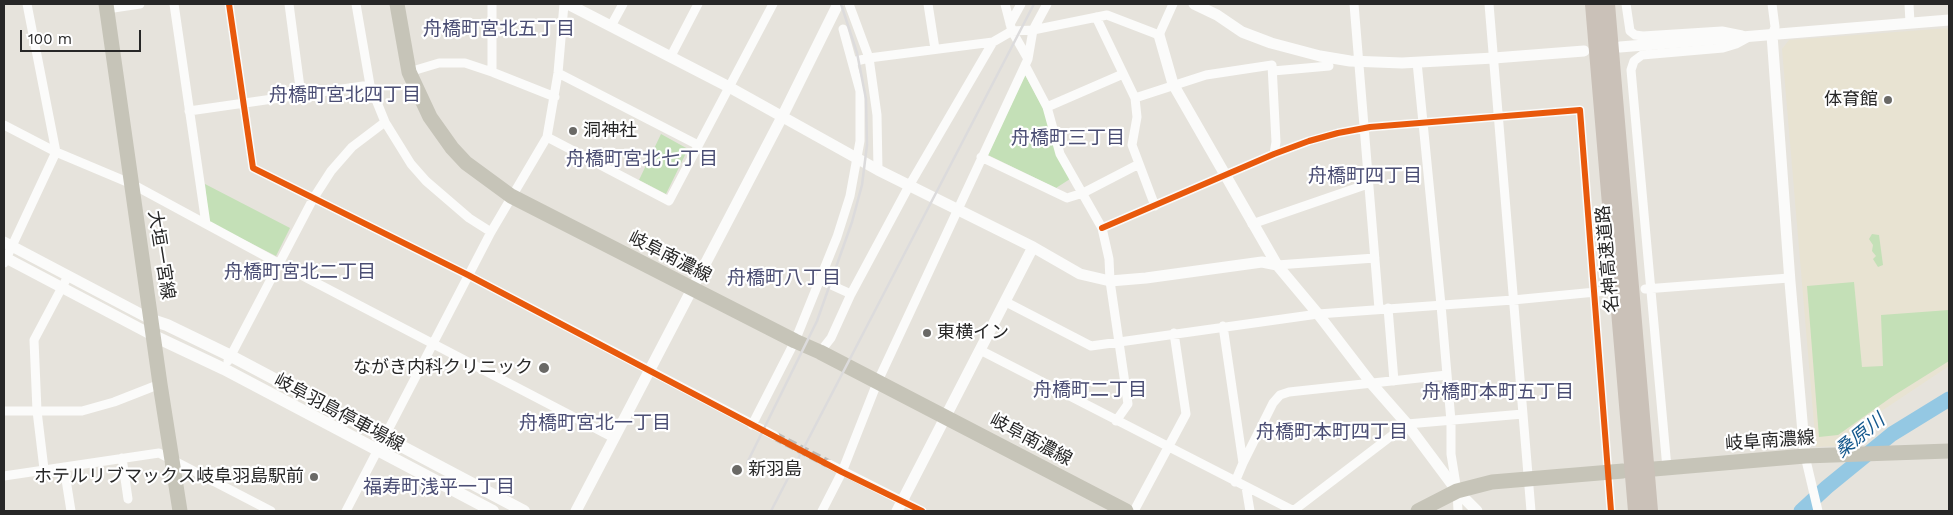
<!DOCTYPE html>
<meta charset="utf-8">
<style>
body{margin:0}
#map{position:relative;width:1953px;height:515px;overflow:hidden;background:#e6e3dc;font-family:"Work Sans",sans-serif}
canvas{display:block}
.frame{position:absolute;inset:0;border:5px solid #272727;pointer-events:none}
.scale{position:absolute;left:20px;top:30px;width:121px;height:22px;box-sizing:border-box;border:2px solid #272727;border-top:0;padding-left:6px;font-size:15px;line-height:18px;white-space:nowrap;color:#272727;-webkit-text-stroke:4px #fff;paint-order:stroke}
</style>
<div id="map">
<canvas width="1953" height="515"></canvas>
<div class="frame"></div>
<div class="scale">100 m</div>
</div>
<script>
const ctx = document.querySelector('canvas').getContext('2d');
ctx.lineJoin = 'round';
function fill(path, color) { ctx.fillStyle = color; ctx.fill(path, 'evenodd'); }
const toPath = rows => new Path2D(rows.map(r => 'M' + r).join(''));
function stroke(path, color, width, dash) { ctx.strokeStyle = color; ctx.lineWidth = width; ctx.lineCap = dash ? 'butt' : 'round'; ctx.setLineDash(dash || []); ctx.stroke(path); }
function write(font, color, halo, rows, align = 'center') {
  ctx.font = font + ' "Work Sans","Noto Sans JP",sans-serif'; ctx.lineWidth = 4.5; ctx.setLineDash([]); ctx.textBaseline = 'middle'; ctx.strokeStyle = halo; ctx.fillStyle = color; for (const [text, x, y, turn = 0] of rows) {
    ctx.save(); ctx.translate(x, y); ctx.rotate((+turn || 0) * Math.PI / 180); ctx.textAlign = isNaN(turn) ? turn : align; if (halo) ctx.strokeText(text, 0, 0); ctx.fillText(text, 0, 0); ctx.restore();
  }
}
fill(toPath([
 [1949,28,1949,366,1880,412,1837,446,1816,447,1782,49,1789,40]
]), '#e8e3d2');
fill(toPath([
 [1025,75,1044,110,1070,179,1056,188,988,155],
 [661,134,688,149,666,194,639,180],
 [205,184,290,228,276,256,209,222],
 [1872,234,1879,235,1883,265,1878,267,1873,259,1876,256,1872,251,1873,245,1869,239],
 [1854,282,1862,367,1883,366,1881,315,1949,310,1949,361,1893,396,1838,435,1819,437,1807,286]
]), '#c4e0b7');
stroke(toPath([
 [1801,511,1827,487,1892,434,1949,399]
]), '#94c8e3', 15);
stroke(toPath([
 [775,436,829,464]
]), '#c0bdb8', 9, [9, 4.5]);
stroke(toPath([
 [174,4,206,224],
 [229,4,253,168,468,275,775,436],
 [289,4,301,95],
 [356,4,370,85,385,122,411,164,426,181,469,218,491,232],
 [849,4,869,58,877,115,878,170],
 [928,4,935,49],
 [1005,4,1012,31,1028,59],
 [1354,4,1379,309],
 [1489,4,1531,511],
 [1626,4,1630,31,1635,35,1643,36,1722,31,1742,35],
 [1909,4,1910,23],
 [107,9,140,4],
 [1096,17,1135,98,1137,117,1132,145,1155,206],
 [1010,24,1021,4],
 [611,26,623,4],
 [1772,35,1775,27,1772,4],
 [671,56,698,4],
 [852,62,869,58,993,42,1012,31,1033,30,1107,15,1159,35,1173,4],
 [1417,62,1441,305,1451,421,1451,454,1457,491,1458,511],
 [1025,65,1047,107,1060,154,1102,228,1109,259,1110,281,1128,404,1116,421],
 [1273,71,1329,66],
 [409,72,439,63,465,63,492,72,555,97],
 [492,72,492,4],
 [558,73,698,145],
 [1135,98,1206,75,1272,65,1276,142,1274,154],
 [1047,107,1123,74],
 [189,111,370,85],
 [4,125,56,152,132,184,278,263,614,438],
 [547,137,669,201,773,4],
 [981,157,1067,198,1083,193,1139,164],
 [1252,224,1368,184],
 [1102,228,1274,154,1309,141,1338,133,1370,127,1580,110,1611,511],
 [4,263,56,152,27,4],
 [1277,265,1375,258],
 [820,280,851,294],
 [1645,289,1789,278],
 [1006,302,1091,346,1318,314,1513,300,1606,291],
 [1388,308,1394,381],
 [1223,326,1243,463],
 [980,350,1294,511],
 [820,352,831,338,851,294,909,186,993,42],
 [228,361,313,199,331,171,352,147,385,122],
 [4,411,82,411,114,402,160,384],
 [752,425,795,341,837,237,850,196,860,141,860,91,843,29],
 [1805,456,1818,511],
 [122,458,128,499],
 [829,464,922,511],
 [64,467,71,511],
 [1667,468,1631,70,1634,61,1642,55,1723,48,1736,44,1747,38],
 [44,469,37,411,34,340,68,276],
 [4,476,159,453,271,511],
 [1235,482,1243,463,1273,403,1280,395,1289,392,1447,375],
 [1246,487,1250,511],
 [346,511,491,232,547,137,558,73,564,4],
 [822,511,842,472,877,383,1028,59,1033,30,1047,4],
 [1134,511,1186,414,1174,333],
 [1293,511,1407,424,1523,414]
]), '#fbfbfa', 9);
stroke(toPath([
 [568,4,729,87,878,170,1033,247,1080,274,1110,281,1146,278,1262,262,1277,265],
 [1194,4,1217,15,1242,32,1271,43,1320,56,1350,61,1402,63,1494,58,1584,51],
 [1159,35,1173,84,1277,265,1318,314,1371,383,1407,424,1457,491,1477,511],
 [1772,35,1790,282,1805,456],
 [1620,47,1949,20],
 [4,242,152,320],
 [4,257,154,336],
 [576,511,782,117,838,4],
 [897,511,1033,247]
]), '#fbfbfa', 11);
stroke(toPath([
 [152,320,167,325,231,356,524,511],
 [154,336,224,369,493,511]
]), '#fbfbfa', 12);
stroke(toPath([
 [106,4,160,384,180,511],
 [397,4,409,72,430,117,452,148,466,163,511,196,795,341,820,352,1126,511],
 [1654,469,1805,456,1949,451],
 [1418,511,1457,491,1492,482,1623,471]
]), '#c6c4b8', 15);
stroke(toPath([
 [1593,4,1636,511],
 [1607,4,1650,511]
]), '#cac1b8', 16);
stroke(toPath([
 [747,463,817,321,852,222,862,185,867,145,866,99,857,53,841,4],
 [771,511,1034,4]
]), '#dcdbdc', 2.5);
stroke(toPath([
 [229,4,253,168,468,275,842,472,922,511],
 [1102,228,1274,154,1309,141,1338,133,1370,127,1580,110,1611,511]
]), '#e8590c', 6);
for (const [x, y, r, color] of [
 [1888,100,5,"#6a6966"],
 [573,131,5,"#6a6966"],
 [927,333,5,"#6a6966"],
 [544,368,6,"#6a6966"],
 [737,470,6,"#6a6966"],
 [314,477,5,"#6a6966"]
]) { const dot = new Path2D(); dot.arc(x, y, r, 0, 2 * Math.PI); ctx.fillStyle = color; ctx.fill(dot); stroke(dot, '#fff', 2); }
write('18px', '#272727', '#fff', [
 ["体育館",1878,100],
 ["洞神社",583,131,"left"],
 ["東横イン",937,333,"left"],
 ["ながき内科クリニック",533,368],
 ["新羽島",748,470,"left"],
 ["ホテルリブマックス岐阜羽島駅前",304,477]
], 'right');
write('18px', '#272727', '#fff', [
 ["大垣一宮線",161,255,81],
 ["岐阜南濃線",670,257,27],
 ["名神高速道路",1608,259,-95],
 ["岐阜羽島停車場線",339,413,28],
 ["岐阜南濃線",1031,440,28],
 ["岐阜南濃線",1770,441,-4]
]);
write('19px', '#4b4e74', '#fff', [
 ["舟橋町宮北五丁目",499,29],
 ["舟橋町宮北四丁目",345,95],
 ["舟橋町三丁目",1068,138],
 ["舟橋町宮北七丁目",642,159],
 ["舟橋町四丁目",1365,176],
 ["舟橋町宮北二丁目",300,272],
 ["舟橋町八丁目",784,278],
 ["舟橋町二丁目",1090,390],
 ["舟橋町本町五丁目",1498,392],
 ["舟橋町宮北一丁目",595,423],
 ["舟橋町本町四丁目",1332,432],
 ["福寿町浅平一丁目",439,487]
]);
write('italic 19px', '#15588d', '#fff', [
 ["桑原川",1860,436,-39]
]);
</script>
